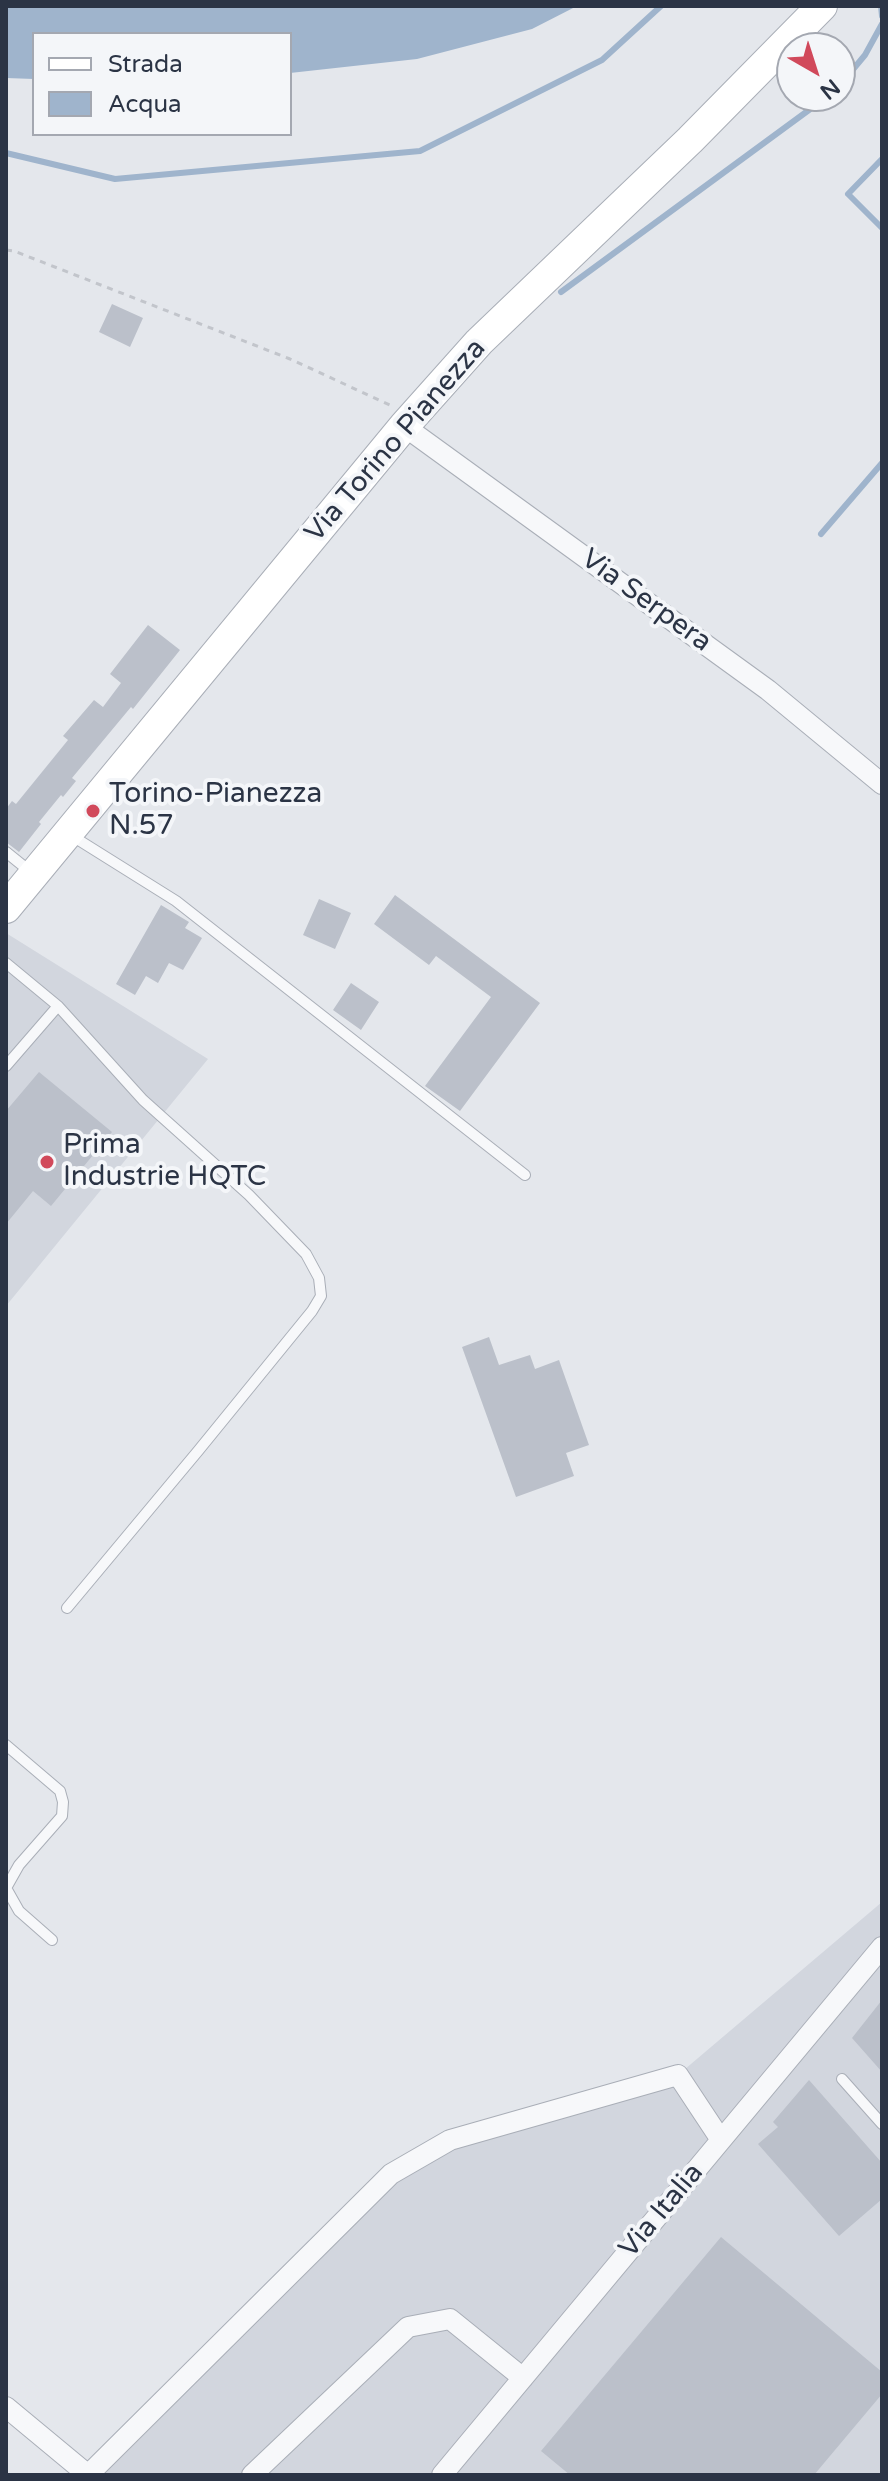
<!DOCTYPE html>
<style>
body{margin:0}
#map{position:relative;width:888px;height:2481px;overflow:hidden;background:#e4e7ec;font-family:"Varela Round",sans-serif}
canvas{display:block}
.frame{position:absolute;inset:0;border:8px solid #2b3445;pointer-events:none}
.legend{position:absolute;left:32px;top:32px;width:260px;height:104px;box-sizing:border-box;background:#f4f6f9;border:2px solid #a4a8b1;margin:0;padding:10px 14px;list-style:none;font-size:24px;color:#2b3445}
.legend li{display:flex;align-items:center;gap:16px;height:40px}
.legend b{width:40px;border:2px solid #a4a8b1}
.north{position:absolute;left:776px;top:32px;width:80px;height:80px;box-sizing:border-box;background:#f4f6f9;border:2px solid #a4a8b1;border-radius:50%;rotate:141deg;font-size:22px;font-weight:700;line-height:32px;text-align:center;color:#2b3445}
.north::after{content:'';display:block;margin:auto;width:28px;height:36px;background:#d1495b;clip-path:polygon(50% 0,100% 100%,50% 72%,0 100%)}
</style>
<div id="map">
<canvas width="888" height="2481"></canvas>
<div class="frame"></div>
<ul class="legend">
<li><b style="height:10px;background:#fff"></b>Strada</li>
<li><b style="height:22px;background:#9fb4cc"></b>Acqua</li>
</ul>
<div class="north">N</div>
</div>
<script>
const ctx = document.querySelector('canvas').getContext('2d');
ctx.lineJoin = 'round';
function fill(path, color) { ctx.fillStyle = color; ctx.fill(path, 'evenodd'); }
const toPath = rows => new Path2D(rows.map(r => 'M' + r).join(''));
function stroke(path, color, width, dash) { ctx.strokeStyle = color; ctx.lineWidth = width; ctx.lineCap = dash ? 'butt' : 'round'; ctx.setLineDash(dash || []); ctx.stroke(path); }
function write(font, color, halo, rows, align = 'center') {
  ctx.font = font + ' "Varela Round",sans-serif'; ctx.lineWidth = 8; ctx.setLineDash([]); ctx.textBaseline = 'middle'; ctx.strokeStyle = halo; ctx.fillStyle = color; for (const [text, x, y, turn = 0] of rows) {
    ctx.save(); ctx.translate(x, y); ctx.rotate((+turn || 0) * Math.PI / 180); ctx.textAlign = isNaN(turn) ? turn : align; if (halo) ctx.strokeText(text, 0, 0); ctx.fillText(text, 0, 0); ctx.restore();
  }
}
fill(toPath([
 [6,933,208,1059,6,1306],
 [882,1902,882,2475,88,2475,391,2174,450,2140,678,2075]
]), '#d2d6de');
fill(toPath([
 [6,6,577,6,532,29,417,59,290,73,290,34,34,34,34,79,6,78]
]), '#9fb4cc');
stroke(toPath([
 [881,6,882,16],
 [840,85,865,55,882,24],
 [6,153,115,179,420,151,602,60,661,6],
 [882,159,848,194,882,228],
 [561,292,828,96],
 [821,534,882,463]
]), '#9fb4cc', 6);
fill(toPath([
 [112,304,143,318,130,347,99,332],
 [148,625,180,650,133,709,131,707,72,778,76,781,63,797,61,795,39,822,41,824,19,852,6,842,6,809,12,801,16,804,68,740,63,736,94,700,103,707,121,683,110,674],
 [395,895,540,1003,460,1111,425,1086,491,997,436,956,429,965,374,924],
 [319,899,351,913,335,949,303,935],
 [161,905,189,922,185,928,202,938,183,970,169,963,158,983,146,976,135,995,116,984],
 [351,983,379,1002,361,1030,333,1010],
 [39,1072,112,1132,51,1206,33,1191,6,1224,6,1111],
 [489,1337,499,1365,530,1355,535,1369,559,1360,589,1445,566,1453,574,1476,516,1497,462,1347],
 [882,2000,882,2072,852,2038],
 [809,2080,882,2163,882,2199,839,2236,758,2144,778,2127,773,2122],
 [721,2237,882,2372,882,2394,814,2475,570,2475,541,2451]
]), '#bbc0ca');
const lane = toPath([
 [69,834,176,901,525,1175],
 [6,852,32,873],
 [6,963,58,1006,143,1100,249,1195,306,1254,319,1278,321,1296,312,1311,198,1451,67,1608],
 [6,1066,58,1006],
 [6,1745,60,1791,63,1802,62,1816,19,1865,6,1888,19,1911,52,1940],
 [842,2079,882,2124]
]);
const street = toPath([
 [404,426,768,690,882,784],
 [6,2407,88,2475,391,2174,450,2140,678,2075,721,2140],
 [252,2475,408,2327,450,2319,523,2378],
 [442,2475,882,1947]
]);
const secondary = toPath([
 [6,908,404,426,479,342,690,140,822,6]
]);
stroke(lane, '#a9aeb7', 12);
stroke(street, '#a9aeb7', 22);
stroke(secondary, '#a9aeb7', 32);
stroke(toPath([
 [6,250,14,251,290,359,392,406]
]), '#c2c5cb', 3, [6, 6]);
stroke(lane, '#f7f8fa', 10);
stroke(street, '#f7f8fa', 20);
stroke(secondary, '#fff', 30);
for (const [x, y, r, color] of [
 [93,811,8,"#d1495b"],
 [47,1162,8,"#d1495b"]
]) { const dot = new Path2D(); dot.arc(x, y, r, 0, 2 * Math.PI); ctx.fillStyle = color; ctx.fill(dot); stroke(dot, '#f4f6f9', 3); }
write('28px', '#2b3445', '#f4f6f9', [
 ["Via Torino Pianezza",396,441,-49],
 ["Via Serpera",646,601,36],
 ["Via Italia",662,2211,-50]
]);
write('28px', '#2b3445', '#f4f6f9', [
 ["Torino-Pianezza",109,795],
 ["N.57",109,827],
 ["Prima",63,1146],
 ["Industrie HQTC",63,1178]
], 'left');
</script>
